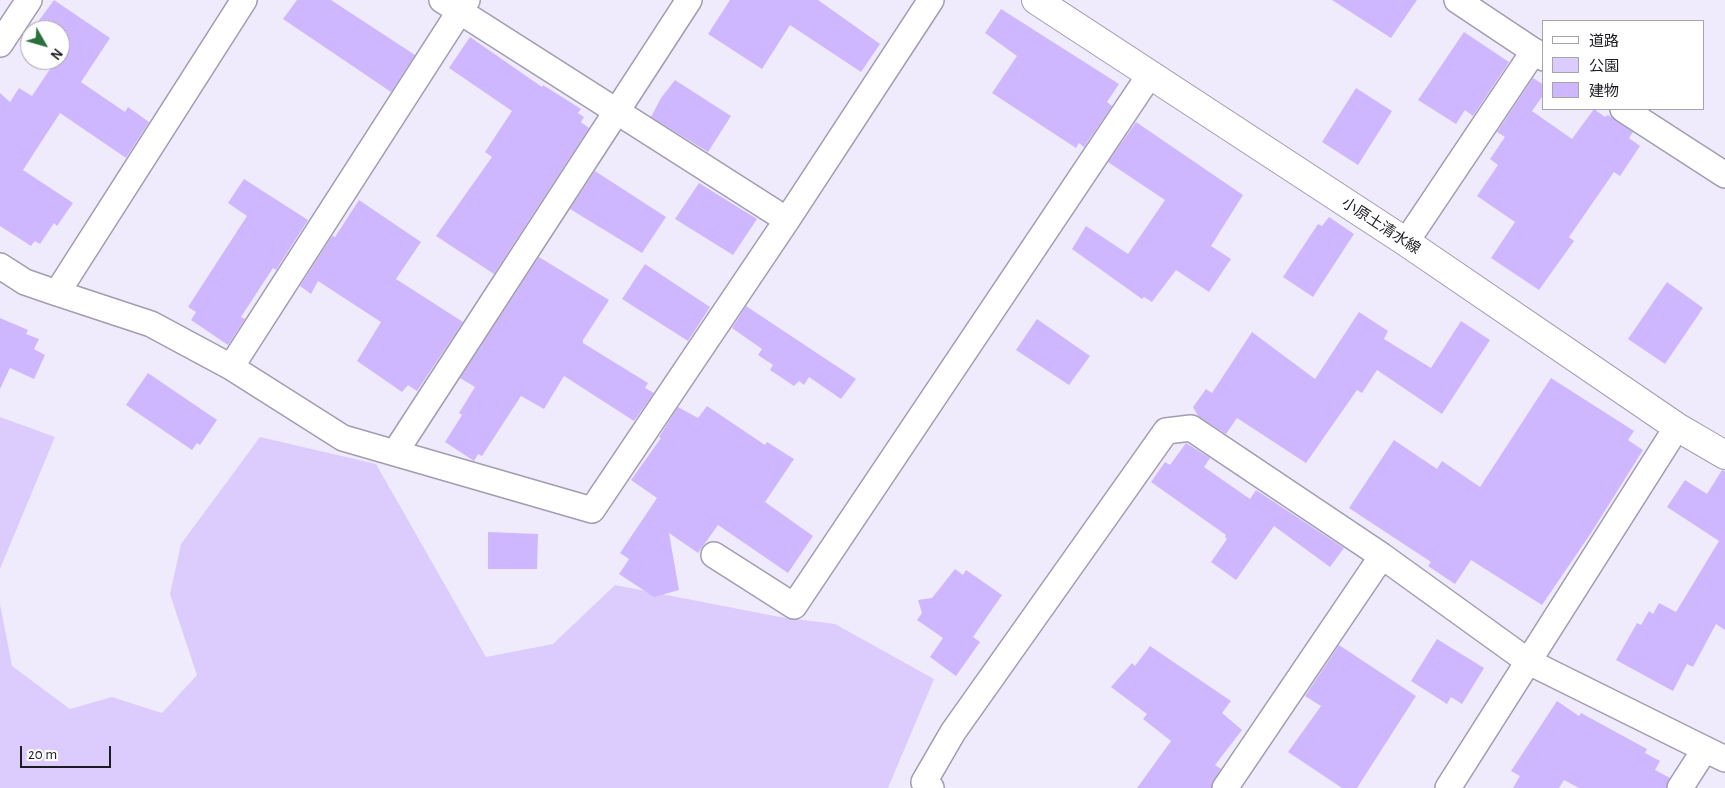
<!DOCTYPE html>
<meta charset="utf-8">
<style>
body{margin:0}
#map{position:relative;width:1725px;height:788px;overflow:hidden;background:#f0ebfc;font-family:"Alegreya Sans","Noto Sans JP",sans-serif}
canvas{display:block}
.legend{position:absolute;left:1542px;top:20px;width:162px;height:90px;box-sizing:border-box;background:#fff;border:1px solid #a5a4a7;margin:0;padding:6px 9px;list-style:none;font-size:15px;color:#1e1c23}
.legend li{display:flex;align-items:center;gap:10px;height:25px}
.legend b{width:25px;border:1px solid #a5a4a7}
.north{position:absolute;left:20px;top:20px;width:50px;height:50px;box-sizing:border-box;background:#fff;border:1px solid #a5a4a7;border-radius:50%;rotate:128deg;font-size:14px;font-weight:700;line-height:20px;text-align:center;color:#1e1c23}
.north::after{content:'';display:block;margin:auto;width:18px;height:22px;background:#2a703c;clip-path:polygon(50% 0,100% 100%,50% 72%,0 100%)}
.scale{position:absolute;left:20px;top:746px;width:91px;height:22px;box-sizing:border-box;border:2px solid #1e1c23;border-top:0;padding-left:6px;font-size:15px;line-height:18px;white-space:nowrap;color:#1e1c23;-webkit-text-stroke:4px #fff;paint-order:stroke}
</style>
<div id="map">
<canvas width="1725" height="788"></canvas>
<ul class="legend">
<li><b style="height:6px;background:#fff"></b>道路</li>
<li><b style="height:14px;background:#dbccfd"></b>公園</li>
<li><b style="height:14px;background:#ceb7ff"></b>建物</li>
</ul>
<div class="north">N</div>
<div class="scale">20 m</div>
</div>
<script>
const ctx = document.querySelector('canvas').getContext('2d');
ctx.lineJoin = 'round';
function fill(path, color) { ctx.fillStyle = color; ctx.fill(path, 'evenodd'); }
const toPath = rows => new Path2D(rows.map(r => 'M' + r).join(''));
function stroke(path, color, width, dash) { ctx.strokeStyle = color; ctx.lineWidth = width; ctx.lineCap = dash ? 'butt' : 'round'; ctx.setLineDash(dash || []); ctx.stroke(path); }
function write(font, color, halo, rows, align = 'center') {
  ctx.font = font + ' "Alegreya Sans","Noto Sans JP",sans-serif'; ctx.lineWidth = 5; ctx.setLineDash([]); ctx.textBaseline = 'middle'; ctx.strokeStyle = halo; ctx.fillStyle = color; for (const [text, x, y, turn = 0] of rows) {
    ctx.save(); ctx.translate(x, y); ctx.rotate((+turn || 0) * Math.PI / 180); ctx.textAlign = isNaN(turn) ? turn : align; if (halo) ctx.strokeText(text, 0, 0); ctx.fillText(text, 0, 0); ctx.restore();
  }
}
fill(toPath([
 [0,417,55,437,0,569],
 [260,437,376,464,486,657,553,644,615,585,780,617,835,624,934,679,888,788,0,788,0,604,12,666,70,709,112,697,162,713,197,675,170,594,181,544]
]), '#dbccfd');
fill(toPath([
 [54,0,110,38,81,82,125,112,128,107,149,122,126,158,60,113,23,170,73,203,57,226,54,223,40,244,35,241,31,246,0,226,0,93,10,102,19,88,32,96,56,60,60,60,60,30,32,30],
 [297,0,331,0,415,55,391,92,283,19],
 [730,0,818,0,880,44,861,72,790,25,762,69,708,34],
 [1332,0,1417,0,1391,38],
 [1001,9,1119,84,1107,102,1112,106,1084,147,1079,143,1076,148,992,93,1017,56,985,33],
 [1464,32,1509,62,1473,116,1465,110,1456,124,1418,100],
 [470,37,542,87,543,85,581,109,578,113,584,117,581,122,589,128,494,274,436,236,492,157,485,152,512,111,449,68],
 [1533,78,1544,85,1544,94,1532,111,1572,139,1594,109,1605,117,1608,115,1633,132,1629,138,1640,146,1620,176,1614,172,1569,237,1574,241,1539,290,1491,258,1515,222,1477,196,1498,165,1490,159,1505,137,1497,132],
 [675,80,731,116,708,152,651,117,661,98],
 [1356,88,1392,111,1358,165,1322,142],
 [1136,122,1243,195,1211,246,1231,259,1209,292,1176,270,1152,302,1144,297,1142,299,1072,249,1086,226,1128,254,1165,200,1108,162],
 [595,171,666,217,642,253,570,209],
 [244,179,308,220,276,270,273,268,241,317,245,319,228,345,191,320,196,312,188,307,247,216,228,203],
 [699,183,757,219,733,255,675,219],
 [359,200,421,242,396,279,463,322,417,391,408,385,402,392,357,361,381,322,318,281,311,294,300,286,332,236,335,237],
 [1329,217,1354,234,1313,297,1283,277,1318,224,1322,226],
 [539,257,609,300,583,340,583,343,648,383,645,388,654,393,634,421,564,376,544,409,521,396,482,456,478,454,474,461,445,442,462,415,459,413,475,387,460,378],
 [645,264,710,307,688,341,622,299],
 [1667,282,1703,308,1665,364,1628,339],
 [746,306,856,379,841,399,809,377,804,385,799,381,794,386,770,370,773,365,758,355,762,349,732,328],
 [1359,312,1388,331,1384,339,1431,368,1461,321,1490,340,1442,414,1377,370,1362,393,1357,390,1306,463,1237,418,1226,434,1198,416,1193,407,1206,389,1212,393,1252,332,1315,379],
 [0,318,28,330,26,334,39,339,34,349,45,355,34,379,10,368,0,389],
 [1037,319,1090,356,1069,385,1016,350],
 [148,373,217,420,200,445,197,443,192,450,126,405],
 [1551,378,1634,431,1628,440,1643,450,1591,533,1542,605,1471,560,1455,584,1428,566,1431,562,1349,508,1394,440,1437,469,1442,461,1480,487],
 [707,406,765,445,767,442,794,459,765,502,813,536,788,573,718,525,698,553,669,533,679,590,654,597,619,574,629,559,620,553,657,498,631,480,661,438,659,437,678,407,698,418],
 [1186,443,1210,458,1204,467,1250,499,1256,490,1344,548,1330,567,1274,526,1236,580,1211,562,1227,539,1225,537,1226,535,1151,482,1165,462,1170,465],
 [1722,470,1725,471,1725,630,1716,624,1693,667,1687,664,1673,691,1616,660,1637,623,1641,625,1649,611,1653,614,1659,603,1676,612,1719,541,1667,507,1685,480,1707,494],
 [488,532,538,534,537,569,488,569],
 [955,569,963,575,966,570,1002,595,973,637,980,642,956,676,930,657,943,638,917,620,922,613,918,600,932,598],
 [1437,639,1484,668,1462,704,1451,697,1447,704,1411,681],
 [1339,645,1416,696,1357,788,1342,788,1288,752,1321,706,1305,696],
 [1150,646,1231,701,1222,713,1242,730,1215,765,1221,769,1211,788,1137,788,1171,741,1143,719,1147,714,1111,687,1132,663,1135,666],
 [1557,701,1579,716,1581,713,1647,749,1645,753,1660,761,1655,770,1670,778,1666,788,1579,788,1564,780,1559,788,1513,788,1520,776,1511,771]
]), '#ceb7ff');
const street = toPath([
 [244,0,57,293,151,324,231,367,343,438,592,510,787,220,931,0],
 [442,0,787,220],
 [1457,0,1544,58],
 [0,44,29,0],
 [1623,109,1725,175],
 [1406,242,1534,51],
 [0,266,25,282,57,293],
 [231,367,467,0],
 [396,451,689,0],
 [714,555,794,606,1149,76],
 [931,788,924,782,953,732,1166,431,1191,428,1382,556,1529,662,1725,759],
 [1225,788,1382,556],
 [1448,788,1677,427],
 [1680,788,1705,749]
]);
const secondary = toPath([
 [1036,0,1406,242,1677,427,1725,455]
]);
stroke(street, '#a19caf', 28);
stroke(secondary, '#a19caf', 30);
stroke(street, '#fff', 25);
stroke(secondary, '#fff', 28);
write('15px', '#1e1c23', '#fff', [
 ["小原土清水線",1381,226,33]
]);
</script>
